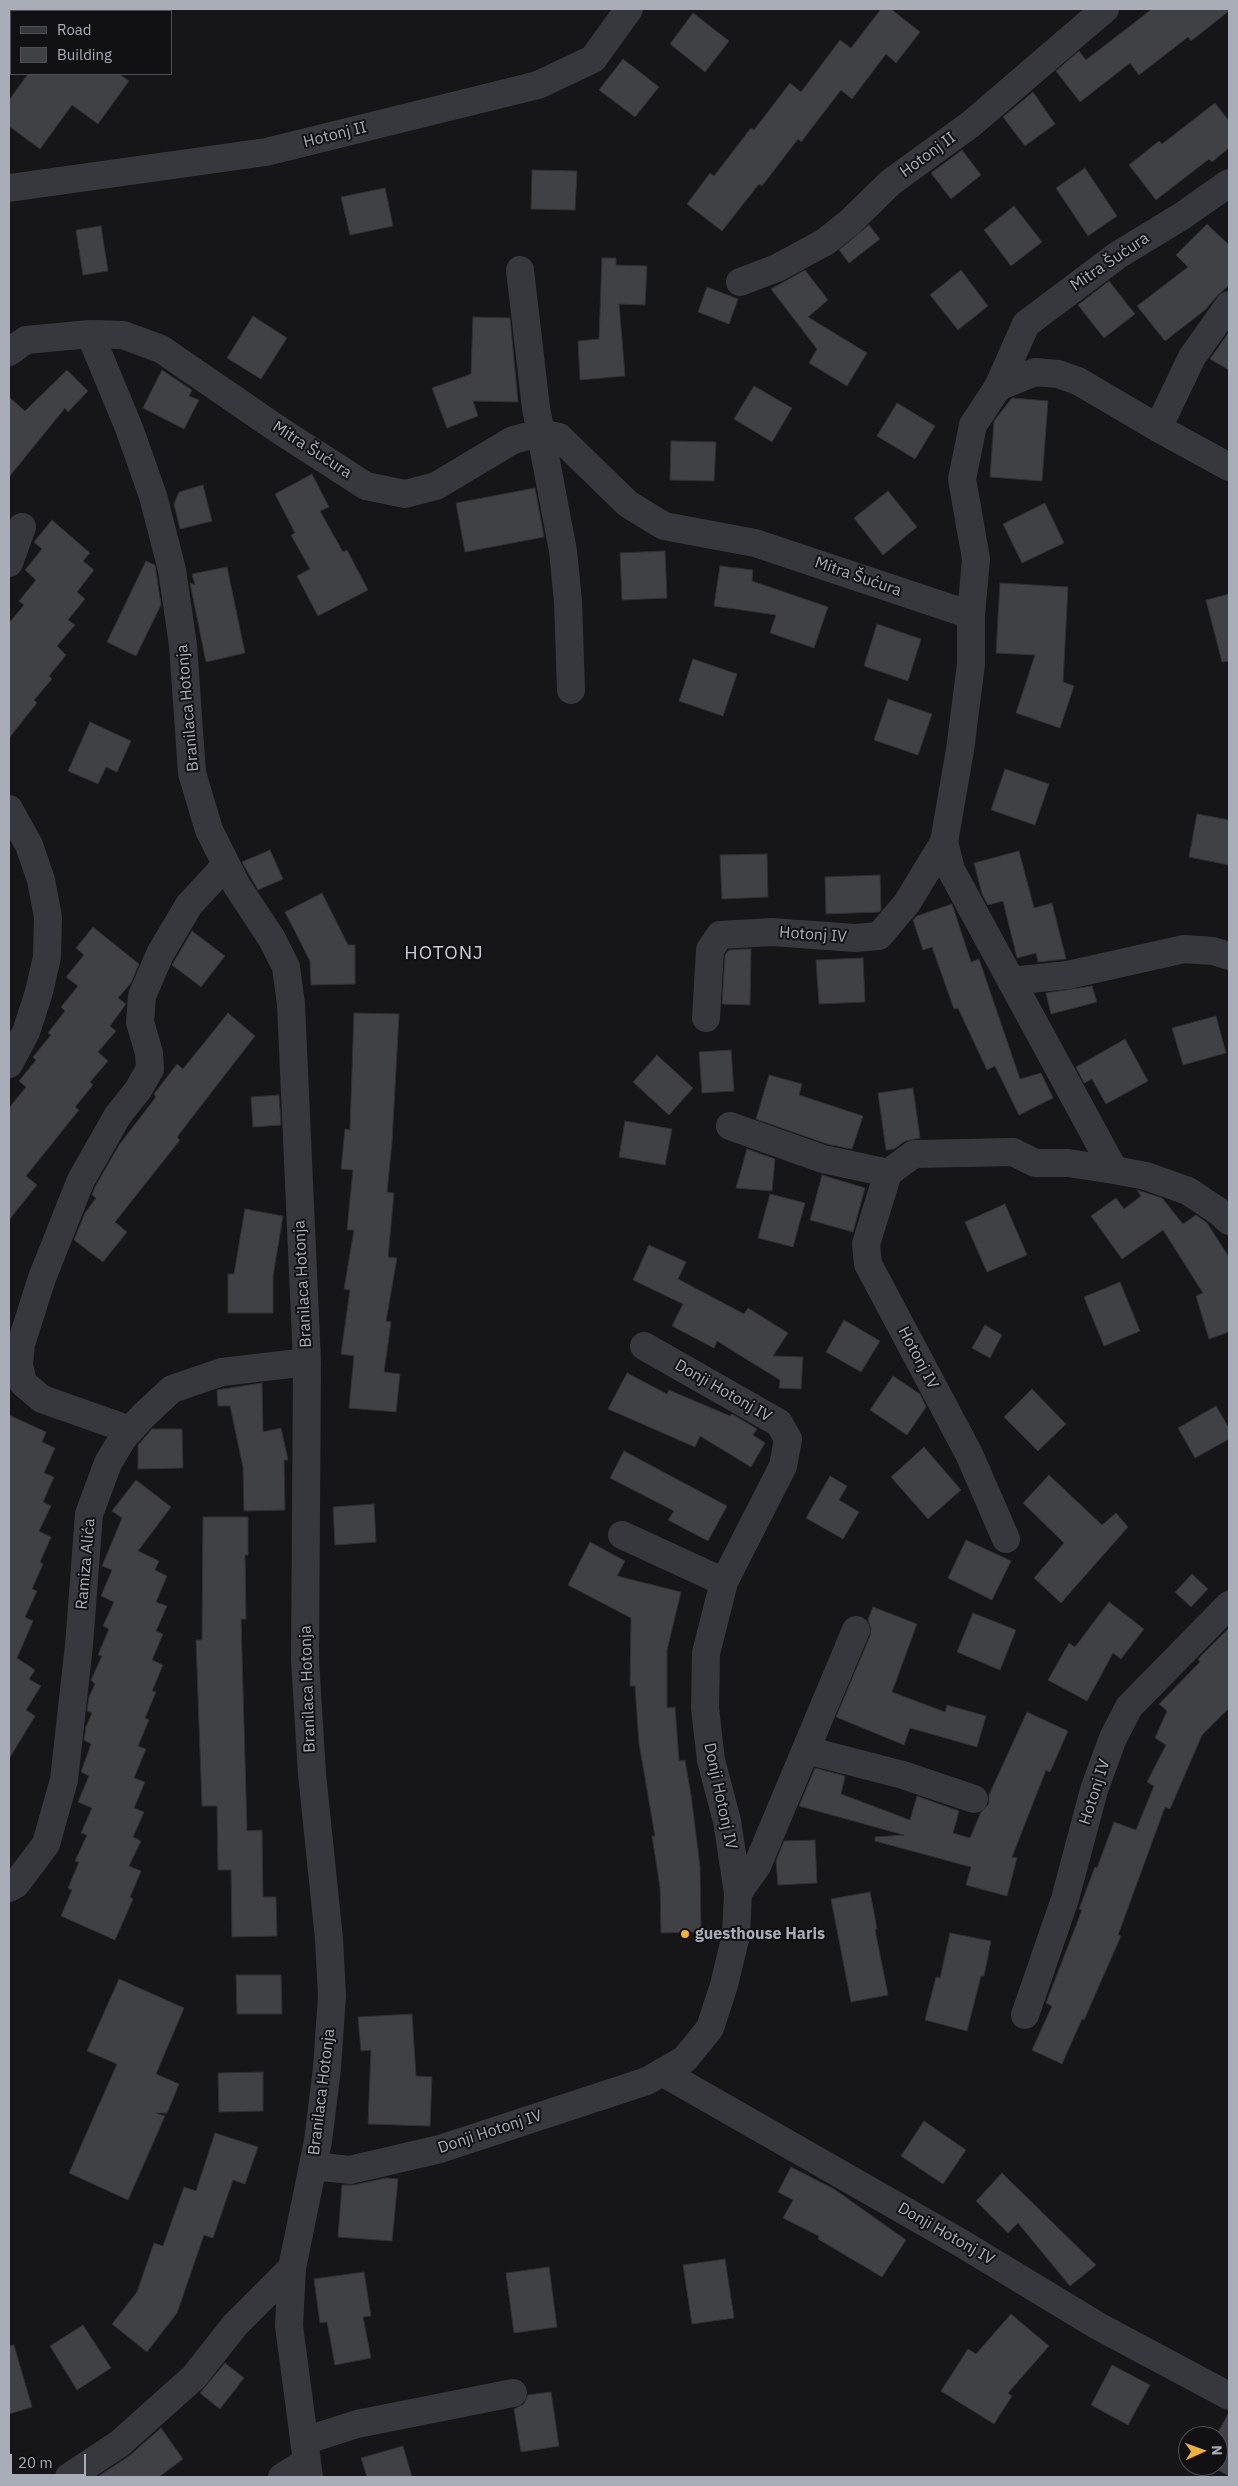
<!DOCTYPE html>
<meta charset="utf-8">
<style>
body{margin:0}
#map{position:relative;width:1238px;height:2486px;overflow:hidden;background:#161618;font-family:"IBM Plex Sans",sans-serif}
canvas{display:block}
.frame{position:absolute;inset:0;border:10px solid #a8adb8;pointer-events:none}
.legend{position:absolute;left:10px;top:10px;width:162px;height:65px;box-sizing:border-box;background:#111113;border:1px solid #4d4f55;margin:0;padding:6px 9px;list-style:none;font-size:15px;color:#a8adb8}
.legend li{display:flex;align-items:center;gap:10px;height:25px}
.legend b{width:25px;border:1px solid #4d4f55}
.north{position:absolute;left:1178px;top:2426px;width:50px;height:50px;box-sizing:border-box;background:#111113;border:1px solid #4d4f55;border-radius:50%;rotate:88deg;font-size:14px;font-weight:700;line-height:20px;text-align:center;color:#a8adb8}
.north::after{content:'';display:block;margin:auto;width:18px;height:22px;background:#f2b134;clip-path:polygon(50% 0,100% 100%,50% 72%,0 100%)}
.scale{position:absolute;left:10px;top:2454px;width:76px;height:22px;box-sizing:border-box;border:2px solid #a8adb8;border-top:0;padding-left:6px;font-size:15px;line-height:18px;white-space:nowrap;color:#a8adb8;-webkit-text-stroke:4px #111113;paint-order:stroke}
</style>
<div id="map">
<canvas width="1238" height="2486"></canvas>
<div class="frame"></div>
<ul class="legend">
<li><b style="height:6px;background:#37383d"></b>Road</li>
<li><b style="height:14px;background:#404145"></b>Building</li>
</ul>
<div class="north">N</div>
<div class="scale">20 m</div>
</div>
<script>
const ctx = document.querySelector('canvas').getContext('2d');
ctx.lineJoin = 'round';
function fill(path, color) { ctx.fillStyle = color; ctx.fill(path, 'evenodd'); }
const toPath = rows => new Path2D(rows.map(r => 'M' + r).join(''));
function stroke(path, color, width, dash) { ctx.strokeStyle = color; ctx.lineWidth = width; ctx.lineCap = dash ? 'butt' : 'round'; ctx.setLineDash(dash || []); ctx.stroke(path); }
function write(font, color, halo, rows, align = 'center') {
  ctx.font = font + ' "IBM Plex Sans",sans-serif'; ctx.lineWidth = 4; ctx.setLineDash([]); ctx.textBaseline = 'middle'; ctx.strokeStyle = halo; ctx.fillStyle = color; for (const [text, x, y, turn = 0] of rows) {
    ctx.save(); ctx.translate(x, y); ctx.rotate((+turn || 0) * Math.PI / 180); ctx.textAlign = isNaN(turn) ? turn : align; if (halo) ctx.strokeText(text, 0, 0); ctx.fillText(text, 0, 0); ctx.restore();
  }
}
const building = toPath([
 [881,9,891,9,920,32,896,63,886,54,852,99,841,90,801,142,798,139,762,186,759,184,722,231,687,204,710,173,714,176,751,128,754,130,790,83,801,92,840,40,851,48,881,9],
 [1152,9,1229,9,1229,11,1191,41,1188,37,1139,75,1130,63,1080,102,1056,71,1079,51,1086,60,1152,9],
 [693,13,729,41,705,72,670,44,693,13],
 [623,59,659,87,635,117,599,90,623,59],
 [28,74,119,74,129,81,98,124,72,105,40,149,9,126,9,100,28,74],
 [1033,92,1055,124,1025,146,1003,117,1033,92],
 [1215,103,1229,121,1229,148,1212,162,1209,159,1156,200,1129,165,1159,141,1162,144,1215,103],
 [962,150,981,175,951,199,931,173,962,150],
 [1085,168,1117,216,1088,236,1056,188,1085,168],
 [532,170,577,171,575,210,531,209,532,170],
 [385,188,393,226,350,235,341,197,385,188],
 [1014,206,1042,242,1011,266,984,230,1014,206],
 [1207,224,1229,245,1229,285,1217,296,1205,310,1165,341,1137,306,1188,267,1176,255,1207,224],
 [869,225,880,239,849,263,839,250,869,225],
 [101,226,108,271,83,275,76,230,101,226],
 [602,258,616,258,616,265,647,266,645,305,619,304,625,376,580,380,578,341,599,339,602,258],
 [805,270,828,300,808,317,867,353,847,386,809,363,817,349,771,289,805,270],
 [961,270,988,306,958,330,930,295,961,270],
 [1109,281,1135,314,1104,338,1078,305,1109,281],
 [707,287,738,299,729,324,698,312,707,287],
 [253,316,287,338,261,379,227,358,253,316],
 [473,317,510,318,518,402,473,401,478,416,447,428,432,388,471,374,473,317],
 [1229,332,1229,370,1210,359,1229,332],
 [67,370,88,391,68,412,65,408,9,477,9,397,25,411,67,370],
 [162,370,192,390,189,396,199,400,184,429,143,408,162,370],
 [754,386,792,408,772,442,734,419,754,386],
 [1012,398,1048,401,1042,481,990,477,994,421,1012,398],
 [897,403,935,426,915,459,877,436,897,403],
 [671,441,716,442,714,481,670,480,671,441],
 [312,474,329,507,320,511,343,552,347,550,368,590,318,616,297,576,310,569,291,535,295,533,275,494,312,474],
 [203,485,212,521,180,529,174,504,179,492,203,485],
 [535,488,544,537,465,552,456,503,535,488],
 [888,491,917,527,883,555,854,518,888,491],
 [1045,503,1064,543,1022,563,1003,524,1045,503],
 [52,520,90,553,83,561,94,570,77,592,85,599,68,620,75,625,57,646,66,655,49,676,52,679,34,700,37,703,9,738,9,623,24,605,19,601,36,580,25,570,42,549,34,542,52,520],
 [665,551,667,598,622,600,620,553,665,551],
 [146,561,155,565,161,605,136,656,107,642,146,561],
 [720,566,753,570,752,581,828,607,814,648,770,633,776,615,714,606,720,566],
 [227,567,245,653,206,662,190,583,195,585,192,574,227,567],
 [1000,583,1068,587,1063,682,1074,686,1060,728,1016,713,1035,655,996,653,1000,583],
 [1229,594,1229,661,1222,662,1206,600,1229,594],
 [877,624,921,639,908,681,864,666,877,624],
 [693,659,737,674,723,716,679,701,693,659],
 [888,699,932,714,918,755,874,740,888,699],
 [90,722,131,741,117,772,106,767,98,784,68,771,90,722],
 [1005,769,1049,784,1035,825,991,810,1005,769],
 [1197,814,1229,820,1229,865,1189,857,1197,814],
 [270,850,283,879,258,890,242,862,270,850],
 [1019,851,1034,908,1052,903,1066,959,1038,962,1036,953,1017,958,1003,901,988,905,982,894,974,863,1019,851],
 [767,854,768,897,722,899,720,855,767,854],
 [880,875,881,910,879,912,826,914,825,877,880,875],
 [322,893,348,945,355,945,355,984,311,985,310,961,285,912,322,893],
 [952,904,971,962,979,959,1020,1079,1041,1073,1053,1098,1019,1115,995,1066,987,1070,958,1008,954,1009,932,947,923,950,913,920,917,916,952,904],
 [93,927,139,964,131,983,118,998,126,1004,110,1026,116,1031,98,1052,108,1061,90,1082,93,1085,75,1107,79,1110,26,1176,37,1185,9,1220,9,1108,26,1087,19,1081,36,1060,33,1057,51,1035,48,1033,65,1011,61,1007,78,986,66,977,84,955,76,948,93,927],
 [192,931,225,956,201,987,172,965,192,931],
 [745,949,751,949,750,1005,722,1004,725,955,729,950,745,949],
 [863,958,865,1002,819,1004,816,960,863,958],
 [1092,986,1097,1002,1051,1014,1046,993,1092,986],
 [228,1013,255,1036,177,1137,180,1140,115,1222,127,1232,103,1262,74,1240,85,1213,96,1198,92,1195,95,1187,119,1145,156,1097,154,1094,177,1064,183,1069,228,1013],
 [354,1013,399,1014,392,1142,387,1192,394,1193,388,1257,397,1258,386,1321,391,1322,384,1372,400,1374,396,1412,349,1408,354,1356,341,1354,350,1290,344,1289,354,1230,347,1230,353,1170,341,1169,345,1129,350,1130,354,1013],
 [1216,1016,1226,1053,1183,1065,1172,1028,1216,1016],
 [1125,1039,1148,1081,1106,1104,1092,1079,1084,1083,1076,1067,1125,1039],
 [731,1050,734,1091,702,1093,699,1052,731,1050],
 [657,1055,693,1088,669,1115,633,1082,657,1055],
 [769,1075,802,1084,799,1095,863,1116,852,1149,827,1144,756,1119,769,1075],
 [913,1088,920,1138,905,1141,894,1149,886,1150,878,1093,913,1088],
 [279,1095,281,1125,253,1127,251,1097,279,1095],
 [625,1121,672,1129,665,1165,619,1157,625,1121],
 [747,1149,775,1159,772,1191,736,1188,747,1149],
 [822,1175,865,1188,853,1232,810,1220,822,1175],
 [1137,1190,1162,1198,1183,1224,1196,1215,1207,1223,1229,1257,1229,1332,1209,1339,1196,1296,1203,1293,1163,1230,1122,1259,1091,1216,1116,1198,1124,1209,1141,1196,1137,1190],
 [770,1194,805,1203,793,1247,758,1238,770,1194],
 [1005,1204,1027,1255,987,1272,965,1222,1005,1204],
 [245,1209,283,1216,273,1276,273,1313,228,1313,228,1274,234,1274,245,1209],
 [649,1245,686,1262,678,1279,744,1314,748,1308,788,1333,773,1356,803,1357,801,1389,779,1388,780,1380,717,1341,714,1348,672,1326,683,1304,633,1280,649,1245],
 [1120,1282,1140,1331,1104,1346,1084,1297,1120,1282],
 [844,1320,880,1341,861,1372,826,1352,844,1320],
 [985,1325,1002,1335,990,1358,972,1348,985,1325],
 [627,1373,667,1394,669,1390,730,1416,732,1414,757,1429,753,1435,765,1443,751,1467,700,1436,695,1447,608,1409,627,1373],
 [893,1376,920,1394,926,1407,907,1435,870,1410,893,1376],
 [262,1383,263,1432,281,1428,288,1460,284,1460,285,1510,244,1511,243,1467,230,1406,218,1406,217,1390,262,1383],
 [1032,1389,1066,1424,1038,1451,1004,1417,1032,1389],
 [1216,1406,1229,1428,1229,1439,1195,1458,1178,1428,1216,1406],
 [9,1415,46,1432,42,1442,55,1448,44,1473,54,1477,43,1502,51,1506,39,1531,51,1537,40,1562,43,1564,32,1589,37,1591,25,1617,33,1621,17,1658,35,1670,29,1679,41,1686,26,1710,35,1716,9,1759,9,1415],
 [152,1429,182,1429,183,1468,138,1469,138,1445,152,1429],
 [924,1447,961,1490,928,1519,891,1477,924,1447],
 [624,1451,727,1506,708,1541,668,1520,674,1511,610,1478,624,1451],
 [1049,1475,1102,1525,1116,1513,1128,1527,1061,1603,1034,1578,1064,1543,1023,1503,1049,1475],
 [830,1476,847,1486,839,1500,859,1512,843,1539,806,1518,830,1476],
 [136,1480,171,1507,138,1551,159,1561,155,1570,167,1576,156,1602,167,1606,156,1631,163,1634,152,1660,163,1665,152,1691,156,1692,145,1718,149,1720,138,1746,146,1749,134,1778,145,1782,134,1808,144,1812,133,1837,141,1841,129,1866,141,1871,130,1897,133,1899,115,1940,61,1916,72,1890,68,1888,79,1862,75,1861,87,1835,81,1833,92,1808,78,1802,89,1776,81,1772,91,1744,84,1740,86,1727,92,1713,87,1711,89,1697,95,1684,91,1680,102,1656,98,1655,109,1629,103,1626,114,1602,101,1596,112,1570,102,1566,122,1518,112,1511,136,1480],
 [374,1504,376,1542,335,1545,333,1507,374,1504],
 [203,1517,248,1517,248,1555,245,1555,246,1619,241,1619,247,1831,262,1830,263,1897,276,1897,277,1936,232,1937,231,1870,218,1870,217,1806,202,1806,196,1640,202,1640,203,1517],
 [966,1540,1011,1561,992,1600,948,1578,966,1540],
 [590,1542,625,1561,617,1576,681,1592,667,1650,667,1708,675,1707,679,1761,685,1760,691,1795,700,1867,701,1932,661,1933,660,1887,652,1836,655,1836,639,1743,635,1686,630,1686,631,1618,568,1585,590,1542],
 [1192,1574,1208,1589,1191,1607,1175,1592,1192,1574],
 [1109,1602,1144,1629,1121,1659,1113,1653,1087,1701,1048,1680,1069,1643,1075,1647,1109,1602],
 [873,1607,917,1624,892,1692,945,1712,947,1705,986,1716,977,1747,910,1728,904,1745,836,1717,870,1636,871,1628,868,1620,873,1607],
 [973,1613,1016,1630,1000,1670,957,1652,973,1613],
 [1229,1628,1229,1708,1202,1735,1170,1809,1165,1807,1118,1935,1121,1936,1084,2020,1082,2019,1062,2064,1032,2050,1052,2006,1046,2003,1082,1910,1079,1909,1095,1867,1097,1868,1114,1822,1136,1830,1154,1786,1147,1782,1166,1745,1155,1738,1167,1711,1159,1704,1200,1662,1198,1659,1229,1628],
 [1027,1712,1068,1731,1050,1772,1046,1770,1012,1857,1017,1858,1007,1896,966,1885,971,1867,875,1841,875,1837,904,1835,799,1806,815,1768,845,1776,841,1794,910,1820,917,1796,959,1811,953,1833,970,1838,981,1812,989,1804,989,1795,1027,1712],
 [815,1840,817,1883,778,1885,776,1861,784,1841,815,1840],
 [870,1892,877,1929,875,1930,888,1995,851,2002,831,1899,870,1892],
 [950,1933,991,1941,984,1976,981,1976,967,2031,925,2020,936,1977,940,1978,950,1933],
 [236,1975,281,1975,282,2014,237,2014,236,1975],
 [119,1979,184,2008,156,2074,179,2084,167,2113,156,2113,165,2116,128,2200,69,2173,117,2064,87,2051,119,1979],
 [412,2014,416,2076,432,2077,430,2126,368,2124,371,2050,361,2051,358,2017,412,2014],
 [263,2072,263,2111,219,2112,218,2073,263,2072],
 [924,2121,966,2150,943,2184,901,2156,924,2121],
 [215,2133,258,2147,245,2184,233,2180,213,2238,204,2235,177,2313,147,2352,112,2324,137,2292,154,2243,163,2246,184,2187,196,2191,215,2133],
 [791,2167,834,2189,906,2240,882,2277,818,2239,819,2236,783,2218,793,2200,778,2192,791,2167],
 [1002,2173,1096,2265,1070,2286,1018,2223,1008,2233,976,2201,1002,2173],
 [386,2178,398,2179,392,2241,338,2237,342,2185,354,2185,386,2178],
 [725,2259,734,2318,692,2324,683,2265,725,2259],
 [549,2267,557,2327,514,2333,506,2273,549,2267],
 [364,2272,371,2316,363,2317,371,2358,335,2365,327,2322,320,2323,314,2279,364,2272],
 [1011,2314,1049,2346,1008,2393,1012,2396,994,2424,941,2391,968,2349,976,2354,1011,2314],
 [83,2325,111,2368,77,2390,50,2346,83,2325],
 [14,2345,32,2407,9,2414,9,2346,14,2345],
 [225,2363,244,2378,220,2409,200,2393,225,2363],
 [1112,2365,1150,2385,1128,2425,1091,2405,1112,2365],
 [551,2392,559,2446,521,2452,514,2409,524,2404,528,2395,551,2392],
 [1229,2412,1229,2476,1211,2466,1218,2466,1218,2436,1216,2436,1229,2412],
 [161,2428,183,2459,159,2477,97,2477,129,2456,161,2428],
 [403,2446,412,2477,367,2477,361,2458,403,2446]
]);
fill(building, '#404145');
stroke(building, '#303034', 1);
stroke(toPath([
 [1229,183,1182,216,1118,255,1026,324,998,387,973,425,962,479,976,559,971,615,971,664,960,750,944,842,951,870,1114,1170,1146,1176,1188,1191,1218,1211,1229,1221],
 [9,188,266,152,538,85,593,59,629,9],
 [520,270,536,408,563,551,568,601,571,690],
 [740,282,777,268,825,242,850,222,891,182,971,124,1105,9],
 [90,334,129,428,153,496,172,570,183,645,192,773,209,830,237,886,272,939,286,967,291,1004,307,1362,305,1660,312,1774,329,1939,332,1996,327,2068,318,2141,292,2268,289,2326,309,2477],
 [9,352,26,340,90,334,123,335,161,349,279,430,366,486,405,494,436,486,513,440,540,433,559,437,628,504,664,526,755,543,971,615],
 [998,387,1035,372,1058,374,1078,381,1158,428,1229,467],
 [1158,428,1192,357,1229,305],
 [9,563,22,527],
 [9,809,29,845,41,880,48,917,47,957,39,992,26,1032,9,1064],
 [1011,981,1068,975,1184,949,1213,951,1229,956],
 [706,1018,710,950,720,935,772,932,855,938,879,936,907,903,944,842],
 [730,1126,823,1159,888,1173],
 [130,1430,42,1399,23,1383,19,1365,21,1344,42,1278,81,1180,118,1115,138,1090,150,1069,149,1053,140,1022,142,996,160,954,189,905,226,865],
 [622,1535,724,1582],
 [1006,1539,969,1454,868,1264,866,1244,888,1173,914,1154,1013,1152,1035,1163,1068,1163,1114,1170],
 [806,1750,903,1775,974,1799],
 [9,1888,16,1884,46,1844,64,1780,79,1645,89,1514,108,1463,123,1438,144,1415,172,1389,222,1372,307,1362],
 [738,1893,757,1866,856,1630],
 [1025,2015,1065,1899,1094,1790,1113,1738,1129,1707,1229,1605],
 [662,2072,961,2243,1098,2326,1229,2396],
 [313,2166,350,2170,440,2149,647,2081,685,2059,710,2028,724,1985,736,1935,738,1893,727,1821,711,1760,705,1708,706,1653,724,1582,783,1466,788,1439,779,1423,644,1346],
 [304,2441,357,2424,513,2393],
 [69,2477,119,2444,194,2377,235,2325,292,2268],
 [282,2477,306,2462]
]), '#37383d', 28);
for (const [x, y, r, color] of [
 [685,1934,5,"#f2b134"]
]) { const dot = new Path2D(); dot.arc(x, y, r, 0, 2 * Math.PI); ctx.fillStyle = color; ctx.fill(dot); stroke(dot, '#111113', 2); }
write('16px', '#a8adb8', '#111113', [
 ["Hotonj II",335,135,-14],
 ["Hotonj II",928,155,-36],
 ["Mitra Šućura",1110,262,-34],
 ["Mitra Šućura",312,450,33],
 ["Mitra Šućura",858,577,19],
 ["Branilaca Hotonja",188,708,-95],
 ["Hotonj IV",813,935,4],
 ["Branilaca Hotonja",303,1284,-93],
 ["Hotonj IV",918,1358,62],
 ["Donji Hotonj IV",723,1391,30],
 ["Ramiza Alića",86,1564,-85],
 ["Branilaca Hotonja",308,1689,-92],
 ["Hotonj IV",1095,1792,-72],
 ["Donji Hotonj IV",720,1796,78],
 ["Branilaca Hotonja",322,2092,-83],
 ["Donji Hotonj IV",490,2132,-18],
 ["Donji Hotonj IV",946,2234,30]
]);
write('bold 16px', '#a8adb8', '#111113', [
 ["guesthouse Haris",695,1934]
], 'left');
ctx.letterSpacing = '1px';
write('19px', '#c9ccd4', '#111113', [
 ["HOTONJ",444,954]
]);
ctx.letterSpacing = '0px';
</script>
